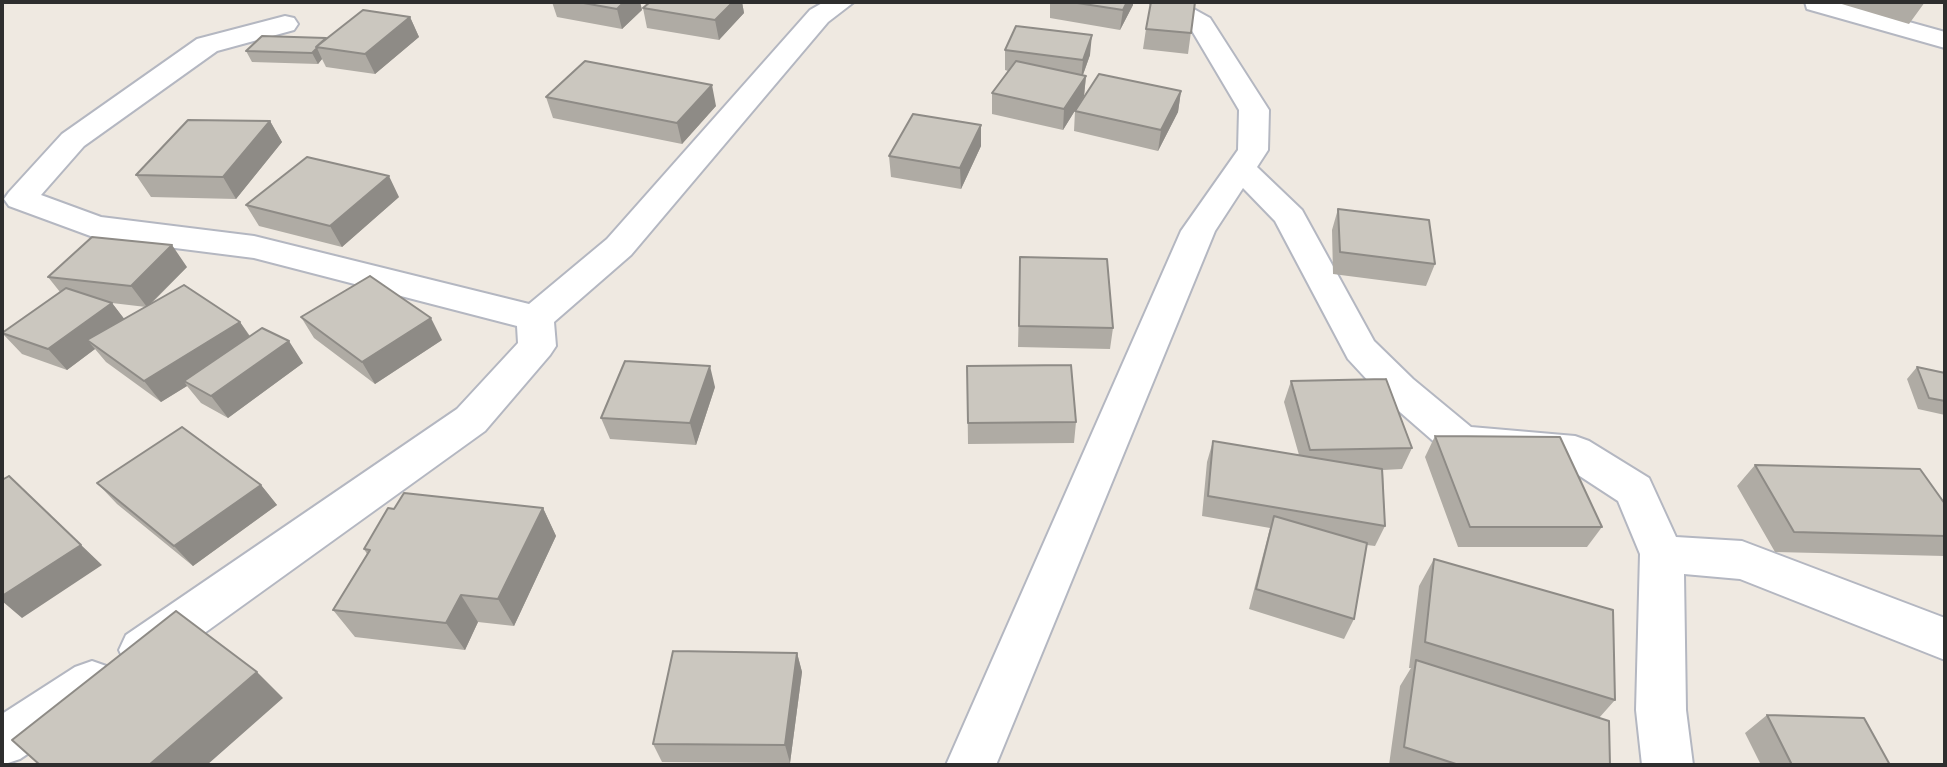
<!DOCTYPE html>
<style>
body{margin:0}
#map{position:relative;width:1947px;height:767px;overflow:hidden;background:#efe9e1;font-family:Mulish,sans-serif}
canvas{display:block}
.frame{position:absolute;inset:0;border:4px solid #2e2e2e;pointer-events:none}
</style>
<div id="map">
<canvas width="1947" height="767"></canvas>
<div class="frame"></div>
</div>
<script>
const ctx = document.querySelector('canvas').getContext('2d');
ctx.lineJoin = 'round';
const toPath = rows => new Path2D(rows.map(r => 'M' + r).join(''));
function stroke(path, color, width, dash) { ctx.strokeStyle = color; ctx.lineWidth = width; ctx.lineCap = dash ? 'butt' : 'round'; ctx.setLineDash(dash || []); ctx.stroke(path); }
function fill(path, color) { ctx.fillStyle = color; ctx.fill(path, 'evenodd'); }
const minor = toPath([
 [824,2,854,2,828,22,631,255,554,322,556,346,550,355,485,431,160,665,143,671,126,665,119,650,126,635,457,409,518,343,517,326,254,258,96,238,9,206,4,199,9,192,62,134,197,39,285,16,294,18,298,24,294,30,217,51,84,146,41,195,101,217,254,236,529,304,607,239,810,10,824,2],
 [1150,2,1181,2,1210,18,1269,110,1268,150,1257,167,1302,210,1374,341,1413,379,1471,427,1575,436,1589,441,1649,478,1676,537,1742,541,1945,618,1945,660,1740,579,1684,574,1686,710,1693,765,1642,765,1636,710,1640,554,1618,501,1566,467,1461,458,1447,453,1385,399,1348,359,1275,221,1243,188,1215,231,996,765,946,765,1181,231,1238,150,1239,110,1191,29,1154,7,1150,2],
 [1805,2,1837,2,1945,32,1945,48,1807,9,1805,2],
 [92,661,109,667,116,683,109,699,20,759,2,765,2,714,75,667,92,661]
]);
stroke(minor, '#b4b7c1', 4);
fill(minor, '#fff');
fill(toPath([
 [552,2,640,2,642,10,622,29,557,17],
 [650,2,742,2,744,13,719,40,647,28,643,8],
 [1050,2,1133,2,1133,5,1120,30,1050,18],
 [1195,2,1188,54,1143,49,1146,29],
 [1835,2,1925,2,1909,24],
 [410,17,419,37,375,74,326,67,322,59,318,64,252,62,246,51,326,39],
 [1005,50,1090,55,1083,75,1086,76,1084,96,1063,130,992,114,992,93,1008,71,1005,70],
 [1181,91,1178,112,1158,151,1074,131,1075,111],
 [546,97,716,106,682,144,553,118],
 [270,121,282,142,236,199,151,197,136,175],
 [981,146,961,189,891,177,889,156],
 [399,197,342,247,259,226,246,205],
 [1338,209,1435,264,1426,286,1333,274,1332,230],
 [1020,257,1113,328,1110,349,1018,347],
 [187,267,150,305,240,322,250,336,303,363,228,418,201,403,187,386,161,402,106,362,95,349,67,370,22,354,2,333,60,292,48,277],
 [112,303,146,307,124,319],
 [301,317,442,340,375,384,314,338],
 [967,366,1076,422,1074,443,968,444],
 [1917,367,1945,373,1945,415,1918,409,1907,379],
 [1291,381,1412,448,1402,469,1383,470,1385,526,1375,546,1367,545,1354,619,1344,639,1249,609,1270,528,1202,516,1207,462,1213,441,1299,455,1284,402],
 [715,387,696,445,610,439,601,418],
 [1435,436,1602,527,1587,547,1458,547,1425,457],
 [1755,465,1945,504,1945,556,1775,552,1737,486],
 [97,483,261,485,277,505,193,566,117,504],
 [543,508,556,536,514,626,478,622,465,650,355,637,333,610,367,554,364,549,394,509],
 [1434,559,1615,700,1599,718,1610,765,1389,765,1400,686,1411,668,1409,668,1419,586],
 [797,653,802,672,790,763,662,762,653,744],
 [1767,715,1890,765,1761,765,1745,733]
]), '#afaba4');
fill(toPath([
 [624,2,640,2,642,10,622,29,617,9],
 [733,2,742,2,744,13,719,40,715,20],
 [1127,2,1133,2,1133,5,1120,30,1123,10],
 [410,17,419,37,375,74,365,54],
 [1092,35,1090,55,1081,80,1083,60],
 [317,48,322,59,318,64,312,53],
 [1086,76,1084,96,1063,130,1064,109],
 [712,85,716,106,682,144,677,123],
 [1181,91,1178,112,1158,151,1161,130],
 [270,121,282,142,236,199,223,177],
 [981,125,981,146,961,189,960,168],
 [389,176,399,197,342,247,330,226],
 [172,245,187,267,147,307,131,286],
 [112,303,129,325,87,340,95,349,67,370,48,349],
 [431,318,442,340,375,384,362,362],
 [240,322,254,343,184,381,187,386,161,402,144,381],
 [289,341,303,363,228,418,211,396],
 [710,366,715,387,696,445,690,423],
 [9,476,102,565,22,618,2,601],
 [261,485,277,505,193,566,174,546],
 [543,508,556,536,514,626,498,599],
 [461,595,478,622,465,650,446,623],
 [797,653,802,672,790,763,785,745],
 [257,672,283,698,207,765,149,765]
]), '#8e8b86');
const building = toPath([
 [578,2,624,2,617,9,578,2],
 [650,2,733,2,715,20,643,8,650,2],
 [1071,2,1127,2,1123,10,1071,2],
 [1151,2,1195,2,1191,33,1146,29,1151,2],
 [363,10,410,17,365,54,316,47,363,10],
 [1016,26,1092,35,1083,60,1005,50,1016,26],
 [262,36,326,38,316,47,317,48,312,53,246,51,262,36],
 [585,61,712,85,677,123,546,97,585,61],
 [1016,61,1086,76,1064,109,992,93,1016,61],
 [1099,74,1181,91,1161,130,1075,111,1099,74],
 [913,114,981,125,960,168,889,156,913,114],
 [188,120,270,121,223,177,136,175,188,120],
 [307,157,389,176,330,226,246,205,307,157],
 [1338,209,1429,220,1435,264,1340,252,1338,209],
 [92,237,172,245,131,286,48,277,92,237],
 [1020,257,1107,259,1113,328,1019,326,1020,257],
 [370,276,431,318,362,362,301,317,370,276],
 [184,285,240,322,144,381,87,340,184,285],
 [66,288,112,303,48,349,2,333,66,288],
 [262,328,289,341,211,396,184,381,262,328],
 [625,361,710,366,690,423,601,418,625,361],
 [1071,365,1076,422,968,423,967,366,1071,365],
 [1917,367,1945,373,1945,401,1929,398,1917,367],
 [1386,379,1412,448,1310,450,1291,381,1386,379],
 [182,427,261,485,174,546,97,483,182,427],
 [1435,436,1560,437,1602,527,1470,527,1435,436],
 [1213,441,1382,469,1385,526,1208,496,1213,441],
 [1755,465,1920,469,1945,504,1945,536,1794,532,1755,465],
 [9,476,81,545,2,596,2,480,9,476],
 [404,493,543,508,498,599,461,595,446,623,333,610,370,550,364,549,388,508,394,509,404,493],
 [1274,516,1367,543,1354,619,1256,589,1274,516],
 [1434,559,1613,610,1615,700,1425,642,1434,559],
 [176,611,257,672,149,765,40,765,12,740,176,611],
 [673,651,797,653,785,745,653,744,673,651],
 [1416,660,1609,721,1610,765,1459,765,1404,747,1416,660],
 [1767,715,1864,718,1890,765,1792,765,1767,715]
]);
fill(building, '#cbc7bf');
stroke(building, '#8e8b86', 2);
</script>
